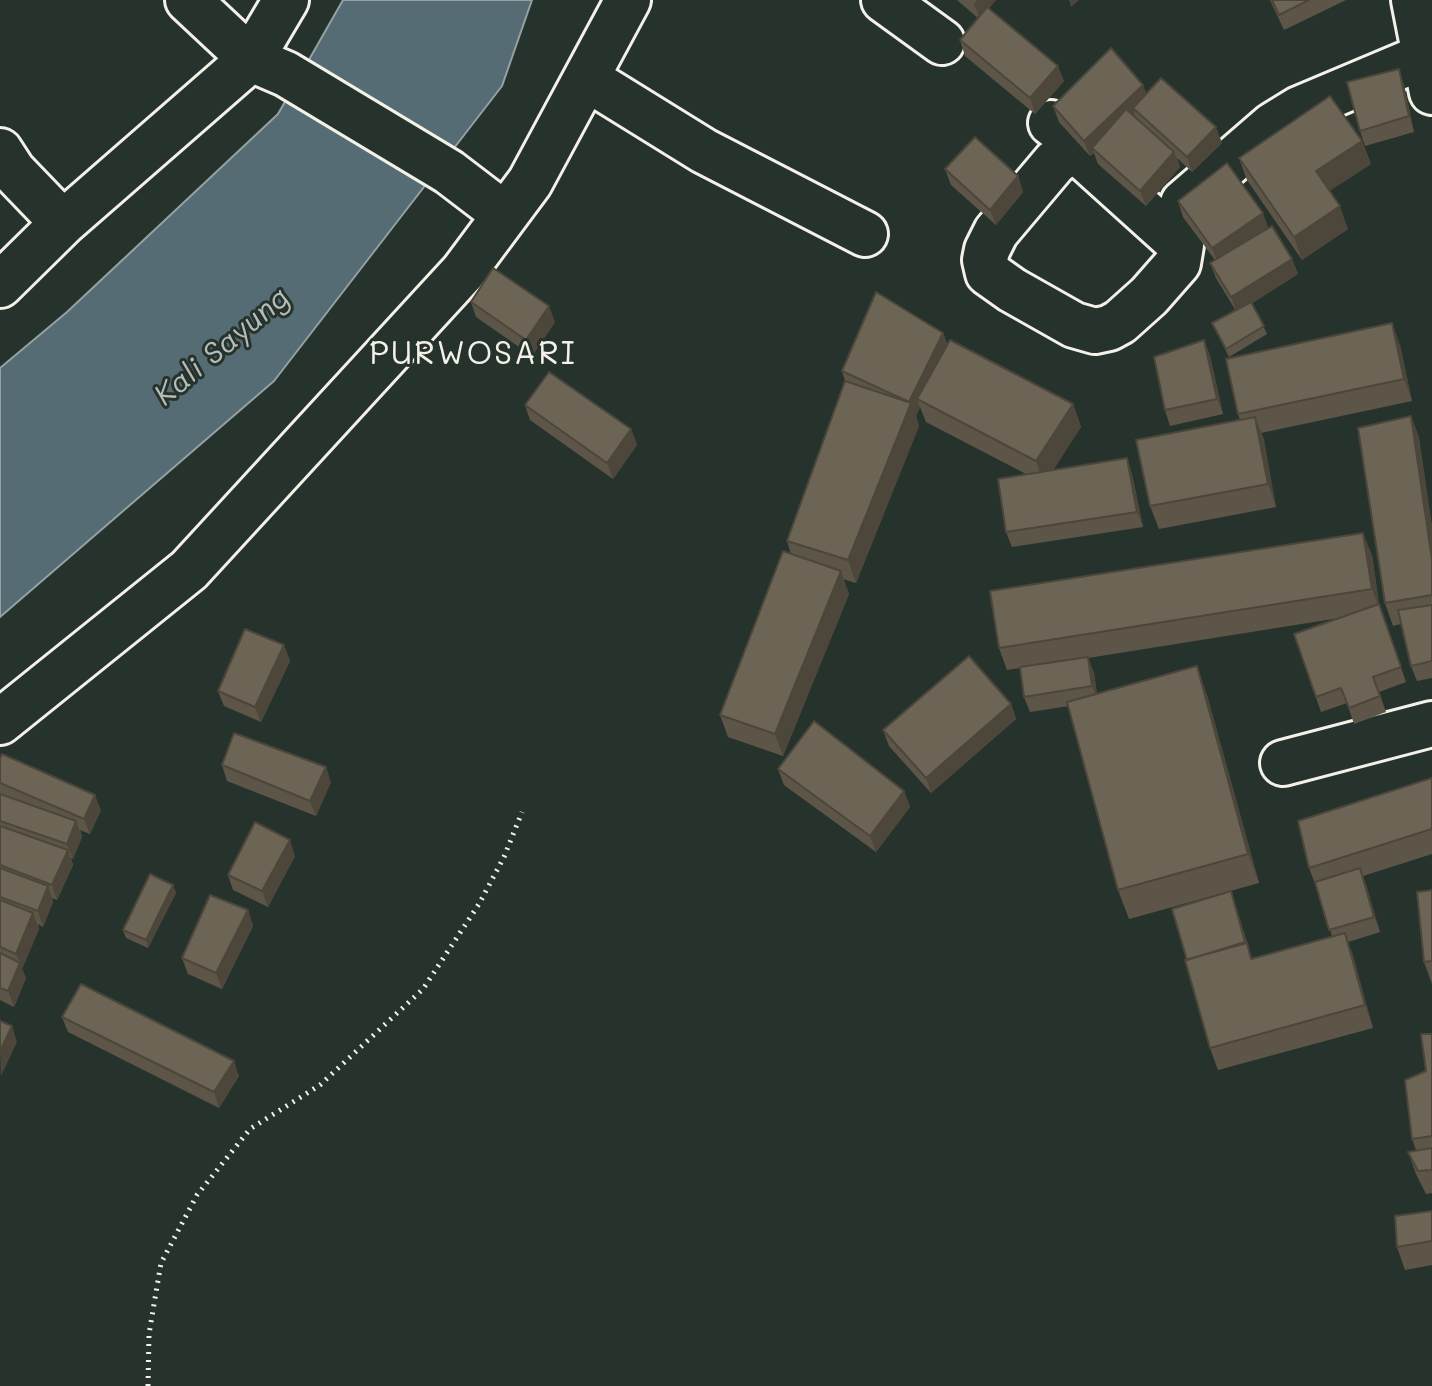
<!DOCTYPE html>
<style>
body{margin:0}
canvas{display:block;background:#26332d}
</style>
<canvas width="1432" height="1386"></canvas>
<script>
const ctx = document.querySelector('canvas').getContext('2d');
ctx.lineJoin = 'round';
function fill(path, color) { ctx.fillStyle = color; ctx.fill(path, 'evenodd'); }
const toPath = rows => new Path2D(rows.map(r => 'M' + r).join(''));
function stroke(path, color, width, dash) { ctx.strokeStyle = color; ctx.lineWidth = width; ctx.lineCap = dash ? 'butt' : 'round'; ctx.setLineDash(dash || []); ctx.stroke(path); }
function write(font, color, halo, rows, align = 'center') {
  ctx.font = font + ' Mali,sans-serif'; ctx.lineWidth = 6; ctx.setLineDash([]); ctx.textBaseline = 'middle'; ctx.strokeStyle = halo; ctx.fillStyle = color; for (const [text, x, y, turn = 0] of rows) {
    ctx.save(); ctx.translate(x, y); ctx.rotate((+turn || 0) * Math.PI / 180); ctx.textAlign = isNaN(turn) ? turn : align; if (halo) ctx.strokeText(text, 0, 0); ctx.fillText(text, 0, 0); ctx.restore();
  }
}
const water = toPath([
 [343,0,532,0,502,86,274,381,0,617,0,368,67,312,278,114,343,0]
]);
fill(water, '#566c74');
stroke(water, '#95a1a2', 2);
const minor = toPath([
 [188,0,251,59,286,74,449,172,504,214],
 [884,0,942,42],
 [1414,0,1432,92],
 [586,78,704,151,865,234],
 [1051,123,1060,130,1079,153,1181,245,1178,263,1149,296,1120,322,1109,328,1095,331,1074,325,1012,290,988,273,985,260,987,250,996,232,1055,162,1075,148],
 [0,151,13,171,63,223],
 [1183,203,1273,125,1299,109,1432,53],
 [0,285,63,223,251,59,286,0],
 [0,722,189,570,463,272,530,182,628,0],
 [1283,763,1432,724]
]);
stroke(minor, '#f4f1e8', 50);
stroke(toPath([
 [148,1386,149,1334,161,1263,197,1195,250,1129,320,1085,423,989,479,904,504,857,522,812]
]), '#f4f1e8', 5, [2, 6]);
stroke(minor, '#26332d', 44);
fill(toPath([
 [957,0,996,0,989,8,1064,81,1035,114,965,56,960,40,978,18],
 [1270,0,1346,0,1284,30],
 [1399,69,1404,85,1414,132,1365,146,1360,131],
 [1146,93,1222,143,1192,172,1177,158,1180,167,1146,206,1098,164,1094,153,1090,156,1059,122,1053,106],
 [1362,141,1371,164,1329,191,1348,229,1302,260,1247,180,1239,158],
 [945,169,1018,176,1023,192,996,225,951,185],
 [1178,201,1268,228,1292,259,1298,274,1252,303,1267,334,1229,357,1212,323,1236,311,1216,278,1210,263,1215,260,1183,217],
 [471,302,555,322,532,356,476,317],
 [943,333,947,344,1073,404,1081,427,1053,470,1132,474,1143,527,1012,547,1006,532,1026,474,926,422,920,407,916,416,919,426,856,583,843,579,849,594,783,756,728,737,720,715,791,554,787,541,845,381,842,371],
 [1204,340,1210,356,1223,414,1170,426,1165,410],
 [1400,345,1412,401,1261,433,1276,507,1159,529,1150,506,1240,420,1238,414],
 [525,405,631,429,637,445,613,479,530,420],
 [1411,416,1419,438,1432,527,1432,678,1417,681,1411,666,1401,624,1393,626,1385,603],
 [1372,555,1379,604,1406,682,1379,692,1386,712,1354,724,1347,703,1321,712,1294,634,1339,618,1088,658,1094,673,1097,694,1207,695,1259,883,1129,919,1118,890,1069,706,1030,712,1024,697,1020,668,1007,670,999,648],
 [284,645,290,661,261,722,224,706,218,691],
 [1011,704,1016,719,931,793,889,746,883,730],
 [0,759,101,810,90,834,80,830,82,837,73,859,71,858,73,865,57,900,52,898,53,902,43,927,38,924,39,929,22,969,26,978,14,1007,0,1000],
 [222,765,331,782,316,816,227,781],
 [778,769,904,791,910,807,876,852,784,785],
 [1432,778,1432,854,1363,876,1380,932,1348,942,1373,1028,1218,1070,1210,1048,1187,960,1231,891,1252,958,1332,936,1318,891,1309,868],
 [295,856,268,907,233,890,228,875],
 [173,885,176,893,148,948,126,938,123,930],
 [1432,890,1432,984,1424,962],
 [248,910,253,926,222,989,188,974,182,958],
 [62,1017,239,1076,219,1108,68,1032],
 [1432,1034,1432,1193,1426,1194,1416,1174,1408,1152,1416,1150,1412,1139],
 [1432,1211,1432,1265,1405,1270,1397,1247]
]), '#5d5648');
fill(toPath([
 [977,0,996,0,980,19,974,4],
 [1069,0,1079,0,1071,7],
 [1058,66,1064,81,1035,114,1030,98],
 [1399,69,1404,85,1414,132,1409,116],
 [1143,85,1149,100,1133,108,1135,113,1095,151,1092,148,1094,153,1090,156,1084,141],
 [1216,127,1222,143,1192,172,1187,157],
 [1362,141,1371,164,1325,194,1316,171],
 [1174,152,1180,167,1146,206,1140,191],
 [1018,176,1023,192,996,225,990,210],
 [1340,206,1348,229,1302,260,1294,237],
 [1263,213,1269,229,1218,263,1212,248],
 [1292,259,1298,274,1237,313,1231,297],
 [549,306,555,322,532,356,526,340],
 [1392,323,1400,345,1412,401,1404,379],
 [943,333,949,348,917,399,920,407,916,416,919,426,856,583,848,560,909,402],
 [1204,340,1210,356,1223,414,1217,399],
 [1073,404,1081,427,1044,484,1036,461],
 [1411,416,1419,438,1432,527,1432,560],
 [1255,417,1264,439,1276,507,1268,484],
 [631,429,637,445,613,479,607,463],
 [1127,458,1132,474,1143,527,1137,512],
 [1363,533,1372,555,1380,611,1372,589],
 [841,571,849,594,783,756,775,734],
 [284,645,290,661,261,722,255,707],
 [1088,657,1094,673,1098,702,1092,686],
 [1197,666,1207,695,1259,883,1248,854],
 [1011,704,1016,719,931,793,926,778],
 [326,767,331,782,316,816,310,801],
 [904,791,910,807,876,852,870,836],
 [95,795,101,810,90,834,84,819],
 [76,821,82,837,73,859,67,844],
 [290,840,295,856,268,907,262,891],
 [68,850,73,865,57,900,52,885],
 [1360,868,1366,884,1380,932,1374,917],
 [173,885,176,893,148,948,146,940],
 [48,886,53,902,43,927,38,911],
 [1231,891,1236,907,1259,981,1245,942],
 [248,910,253,926,222,989,216,973],
 [33,913,39,929,22,969,26,978,14,1007,8,991,20,963,16,954],
 [1345,933,1353,955,1373,1028,1365,1005],
 [12,1026,17,1042,1,1076,0,1051],
 [234,1061,239,1076,219,1108,214,1092]
]), '#4c463b');
const building = toPath([
 [1272,0,1309,0,1279,15,1272,0],
 [987,7,1058,66,1030,98,960,40,987,7],
 [1111,48,1143,85,1084,141,1053,106,1111,48],
 [1399,69,1409,116,1360,131,1347,82,1399,69],
 [1161,78,1216,127,1187,157,1133,108,1161,78],
 [1330,96,1362,141,1316,171,1340,206,1294,237,1239,158,1330,96],
 [1126,109,1174,152,1140,191,1092,148,1126,109],
 [975,137,1018,176,990,210,945,169,975,137],
 [1227,163,1263,213,1212,248,1178,201,1227,163],
 [1272,226,1292,259,1231,297,1210,263,1272,226],
 [493,268,549,306,526,340,471,302,493,268],
 [876,292,943,333,909,402,842,371,876,292],
 [1251,302,1264,326,1226,349,1212,323,1251,302],
 [1392,323,1404,379,1238,414,1226,359,1392,323],
 [950,340,1073,404,1036,461,917,399,950,340],
 [1204,340,1217,399,1165,410,1154,357,1204,340],
 [549,372,631,429,607,463,525,405,549,372],
 [845,381,911,403,848,560,787,541,845,381],
 [1411,416,1432,560,1432,595,1385,603,1358,428,1411,416],
 [1255,417,1268,484,1150,506,1136,440,1255,417],
 [1127,458,1137,512,1006,532,998,479,1127,458],
 [1363,533,1372,589,999,648,990,591,1363,533],
 [783,551,841,571,775,734,720,715,783,551],
 [1379,604,1401,667,1373,677,1380,696,1349,708,1341,688,1316,697,1294,634,1379,604],
 [1432,605,1432,661,1411,666,1398,610,1432,605],
 [245,629,284,645,255,707,218,691,245,629],
 [969,656,1011,704,926,778,883,730,969,656],
 [1088,657,1092,686,1024,697,1020,667,1088,657],
 [1197,666,1248,854,1118,890,1067,702,1197,666],
 [814,721,904,791,870,836,778,769,814,721],
 [234,733,326,767,310,801,222,765,234,733],
 [2,754,95,795,84,819,0,783,0,759,2,754],
 [1432,778,1432,829,1309,868,1298,821,1432,778],
 [0,794,76,821,67,844,0,821,0,794],
 [255,822,290,840,262,891,228,875,255,822],
 [0,826,68,850,52,885,0,865,0,826],
 [0,868,48,886,38,911,0,897,0,868],
 [1360,868,1374,917,1329,930,1315,882,1360,868],
 [150,874,173,885,146,940,123,930,150,874],
 [1432,890,1432,961,1424,962,1417,892,1432,890],
 [1231,891,1245,942,1187,960,1172,909,1231,891],
 [210,895,248,910,216,973,182,958,210,895],
 [0,900,33,913,16,954,0,947,0,900],
 [1345,933,1365,1005,1210,1048,1185,960,1247,943,1251,959,1345,933],
 [0,953,20,963,8,991,0,988,0,953],
 [81,984,234,1061,214,1092,62,1017,81,984],
 [0,1021,12,1026,0,1051,0,1021],
 [1421,1034,1432,1034,1432,1136,1412,1139,1405,1080,1426,1071,1421,1034],
 [1432,1148,1432,1170,1418,1171,1408,1152,1432,1148],
 [1432,1211,1432,1241,1397,1247,1395,1216,1432,1211]
]);
fill(building, '#6c6454');
stroke(building, '#4c463b', 2);
write('italic 30px', '#b5bcba', '#26332d', [
 ["Kali Sayung",222,347,-40]
]);
ctx.letterSpacing = '2px';
write('32px', '#f4f1e8', '#26332d', [
 ["PURWOSARI",473,354]
]);
ctx.letterSpacing = '0px';
</script>
